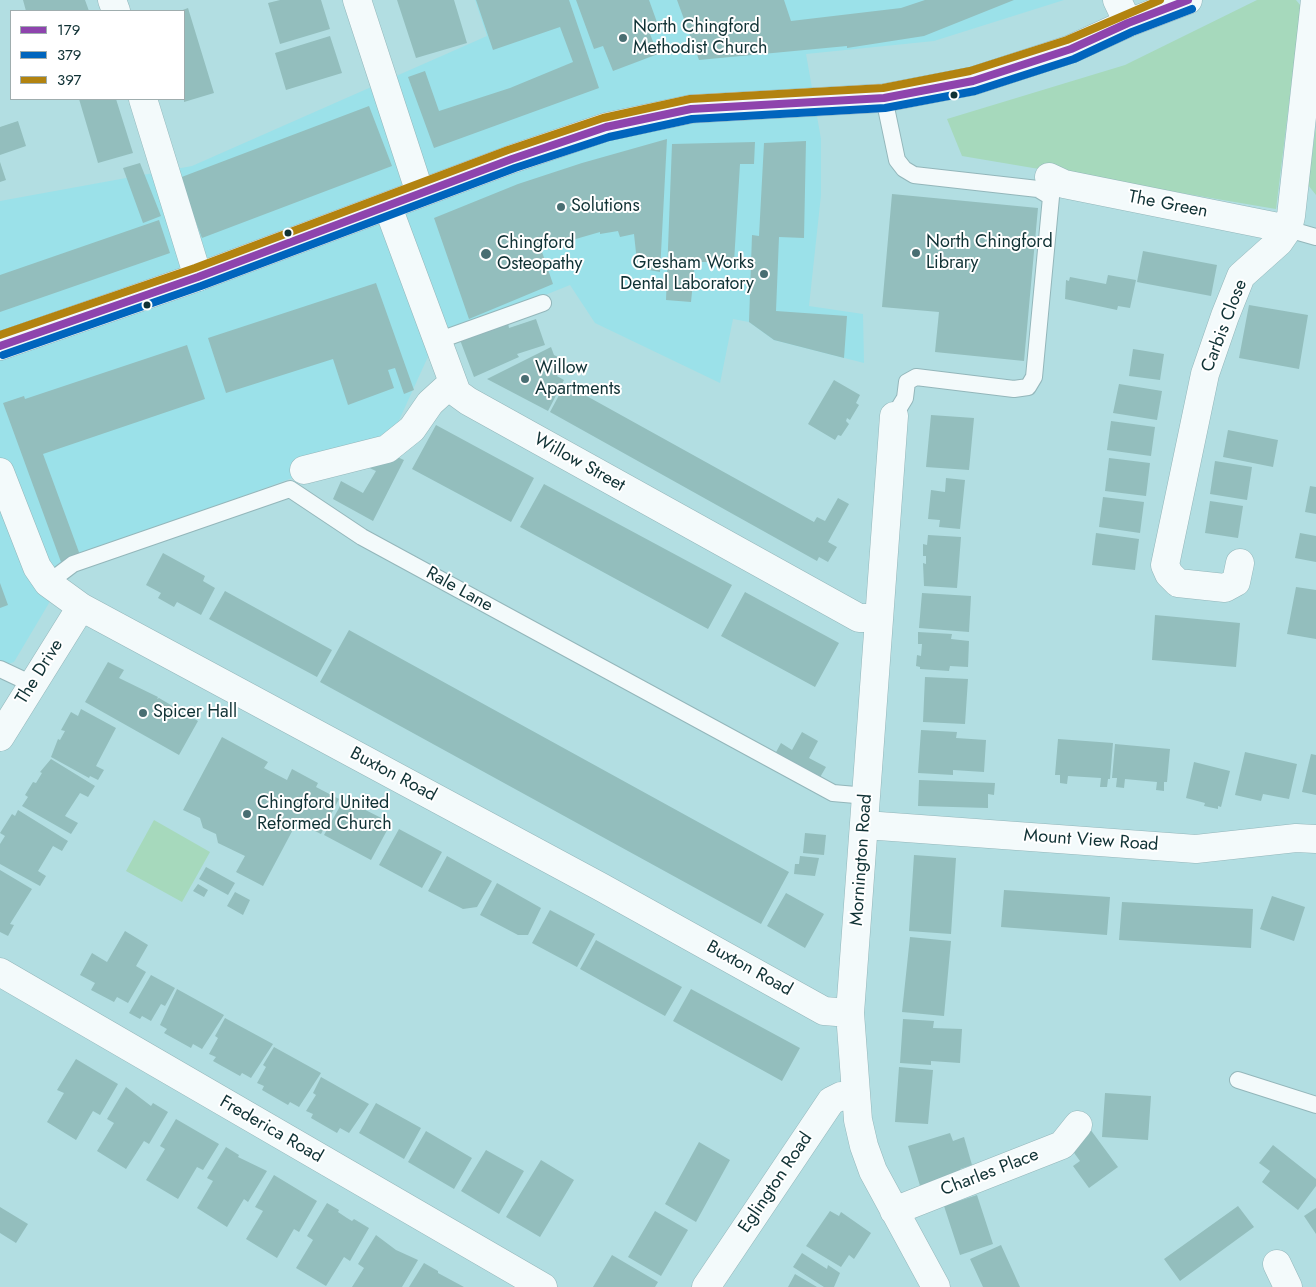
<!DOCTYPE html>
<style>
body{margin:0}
#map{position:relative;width:1316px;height:1287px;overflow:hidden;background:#b2dee2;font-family:Jost,sans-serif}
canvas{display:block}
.legend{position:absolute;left:10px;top:10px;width:175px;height:90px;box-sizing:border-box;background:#fff;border:1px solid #9fadae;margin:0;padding:6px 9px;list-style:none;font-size:15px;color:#103235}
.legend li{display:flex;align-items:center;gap:10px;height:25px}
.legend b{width:25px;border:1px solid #9fadae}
</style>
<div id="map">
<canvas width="1316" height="1287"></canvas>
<ul class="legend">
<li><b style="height:6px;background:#8e44ad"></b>179</li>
<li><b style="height:6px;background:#0065bd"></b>379</li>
<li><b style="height:6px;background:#b28310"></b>397</li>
</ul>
</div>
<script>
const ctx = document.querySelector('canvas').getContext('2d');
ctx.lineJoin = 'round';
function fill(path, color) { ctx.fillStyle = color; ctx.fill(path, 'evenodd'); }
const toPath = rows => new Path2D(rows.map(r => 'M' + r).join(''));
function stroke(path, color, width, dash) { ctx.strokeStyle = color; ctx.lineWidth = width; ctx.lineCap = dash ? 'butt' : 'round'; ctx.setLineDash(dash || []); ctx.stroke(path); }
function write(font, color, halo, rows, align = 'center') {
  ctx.font = font + ' Jost,sans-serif'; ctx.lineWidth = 4; ctx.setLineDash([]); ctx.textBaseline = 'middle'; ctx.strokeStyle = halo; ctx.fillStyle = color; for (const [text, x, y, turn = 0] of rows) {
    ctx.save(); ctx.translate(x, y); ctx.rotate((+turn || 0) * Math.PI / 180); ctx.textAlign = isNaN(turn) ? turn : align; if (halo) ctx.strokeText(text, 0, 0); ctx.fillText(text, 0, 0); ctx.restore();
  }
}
fill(toPath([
 [475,0,1064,0,934,41,806,54,821,139,821,195,809,306,863,314,864,363,774,340,749,322,733,319,720,383,595,323,570,285,436,339,396,427,369,450,62,562,52,598,14,662,0,667,0,201,192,166,487,36]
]), '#9be1e9');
fill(toPath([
 [1257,0,1296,0,1301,6,1276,209,962,156,947,119,1125,65],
 [1316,126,1316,195,1308,185],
 [154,820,210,852,182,902,126,871]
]), '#a6d9bc');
fill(toPath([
 [23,0,85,0,89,11,26,11],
 [280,0,321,0,330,29,280,44,268,3],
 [397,0,454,0,467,43,416,58],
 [476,0,569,0,599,88,434,148,408,77,425,71,439,111,510,88,573,62,560,27,493,50],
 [576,0,649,0,658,25,648,29,658,54,613,71,603,46,594,49],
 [677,0,784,0,791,21,901,8,925,0,1014,0,924,36,847,48,847,46,699,60],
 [188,8,214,93,184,102,184,11,180,11],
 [330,36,342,73,286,90,275,53],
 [79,99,116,99,133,153,98,163],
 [369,106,392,166,202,238,179,178],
 [18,121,26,146,0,155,0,127],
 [667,139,660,272,649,270,649,260,637,262,634,234,620,237,618,231,600,234,600,232,541,249,553,284,469,319,434,218,518,184,582,163],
 [806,141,804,238,779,237,776,311,847,316,844,358,774,340,749,322,752,235,759,236,764,143],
 [755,142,754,164,740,164,734,262,695,262,691,302,666,300,672,144],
 [0,162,6,180,0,182],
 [140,163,161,216,143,223,123,168],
 [892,194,1038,208,1024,361,935,352,939,312,882,307],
 [159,220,170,253,0,312,0,275],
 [1143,251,1217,265,1211,296,1137,282],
 [1108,275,1136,280,1130,308,1118,306,1117,310,1065,299,1066,280,1069,281,1070,277,1106,284],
 [376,283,414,390,404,394,395,368,388,370,394,388,348,405,333,359,226,393,208,338],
 [1249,305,1308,315,1299,369,1239,358],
 [536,319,545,345,517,354,519,357,474,377,460,340,508,323,509,328],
 [187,345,205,399,43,454,80,555,61,562,3,403,24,396,25,399],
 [551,347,554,355,558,357,553,360,560,371,557,376,564,380,548,411,487,379],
 [1133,349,1164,354,1160,380,1129,376],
 [834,380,860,395,856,403,859,405,850,420,847,418,846,421,849,424,841,436,838,435,835,440,808,424],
 [565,384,814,522,817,517,825,521,838,498,849,504,828,542,837,547,828,562,819,557,817,561,550,412],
 [1119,384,1162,391,1157,420,1113,413],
 [931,415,974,418,969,470,926,467],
 [1111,421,1155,427,1151,456,1107,450],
 [436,425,534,478,511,522,412,469],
 [1228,430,1278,440,1273,467,1223,457],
 [386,452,404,460,373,521,333,499,341,481,363,493,376,471,365,466],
 [1109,458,1150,463,1146,496,1105,491],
 [1215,461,1252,467,1247,500,1210,494],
 [946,478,965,480,960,529,939,527,940,520,928,519,931,490,945,492],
 [544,484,732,585,708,629,520,527],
 [1310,486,1316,487,1316,514,1305,512],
 [1103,497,1144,502,1140,533,1099,527],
 [1210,501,1243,506,1238,538,1205,533],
 [1096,533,1139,539,1135,570,1092,565],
 [1300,533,1316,536,1316,562,1295,558],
 [928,535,961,537,957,588,924,586,923,563,926,564,926,556,923,556,923,544,927,545],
 [163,553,205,576,203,581,215,588,201,615,177,602,174,607,158,598,161,593,146,585],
 [0,583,8,605,0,608],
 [1296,587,1316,590,1316,639,1287,634],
 [225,591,332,650,317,677,209,619],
 [745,592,839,643,815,687,721,636],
 [922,593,971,596,969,632,919,628],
 [1155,615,1240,623,1236,667,1152,660],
 [349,630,789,872,761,924,320,682],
 [918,632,952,634,951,639,969,641,968,667,950,666,949,671,920,669,920,667,916,666,917,655,921,656,922,644,918,644],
 [108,662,124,670,119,678,158,697,157,699,159,698,198,721,179,755,85,702],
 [925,677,968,679,965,724,923,722],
 [81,709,116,728,96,766,104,770,98,780,90,776,89,778,51,757,58,739,60,740,65,731,61,730,71,712,78,716],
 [921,730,957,732,956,738,986,740,984,772,953,770,953,775,918,773],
 [802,732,818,741,809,758,826,767,819,779,775,754,781,743,792,750],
 [222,737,268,762,264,768,287,780,292,769,318,783,316,787,339,799,321,834,297,822,263,886,236,872,245,856,218,843,216,834,203,828,200,818,183,810],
 [1058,739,1113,743,1110,779,1108,779,1107,787,1100,787,1101,778,1068,776,1067,784,1060,783,1060,775,1055,775],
 [1115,744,1170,749,1167,782,1164,782,1164,791,1156,790,1157,782,1125,779,1124,788,1116,787,1117,778,1112,778],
 [1245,752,1297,764,1289,799,1263,794,1261,801,1235,795],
 [1311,754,1316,755,1316,795,1302,792],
 [51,759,95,786,88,797,80,793,65,816,78,823,71,834,22,806,28,797,25,795,33,782,36,783,42,773,40,772],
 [1194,762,1230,771,1221,807,1218,806,1218,809,1204,806,1205,803,1186,798],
 [919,780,995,783,994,795,988,794,988,808,918,806],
 [344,799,391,823,371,860,324,835],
 [18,810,68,841,62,851,53,846,38,871,46,876,40,886,0,864,0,844,5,836,0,833,12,814,15,816],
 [399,829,442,852,422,888,379,865],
 [805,833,826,835,824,855,803,853],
 [914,855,956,858,951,934,909,931],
 [447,856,492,881,477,907,463,909,428,891],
 [800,856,819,858,815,876,794,874,795,864,799,864],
 [206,867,235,883,228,895,199,879],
 [0,870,32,889,10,924,14,925,8,936,0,932],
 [497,883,541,908,528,935,518,935,480,915],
 [198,884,208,890,204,897,193,891],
 [1004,890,1110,897,1107,935,1001,927],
 [235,892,250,900,243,915,227,906],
 [786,893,824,914,805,948,767,926],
 [1272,896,1305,907,1294,941,1260,929],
 [1122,902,1253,909,1251,948,1119,940],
 [550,910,595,934,577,967,532,943],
 [125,931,148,945,136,966,146,972,128,1003,117,997,114,1002,91,990,95,983,80,975,92,953,107,962],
 [910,937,951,941,944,1016,902,1012],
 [596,940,682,987,665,1016,580,969],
 [151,975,175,988,165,1006,161,1004,151,1021,142,1016,140,1019,129,1013],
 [177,989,224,1015,202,1049,193,1044,191,1048,164,1033,167,1029,160,1025],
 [691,989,800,1048,782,1081,673,1021],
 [225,1018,273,1044,251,1078,242,1073,240,1076,213,1061,216,1057,209,1054,218,1038,215,1036],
 [903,1019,934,1021,933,1028,962,1029,960,1063,931,1061,931,1065,900,1063],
 [274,1047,321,1073,299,1107,290,1102,288,1105,262,1090,264,1086,257,1083,266,1067,263,1065],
 [76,1059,118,1084,100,1115,93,1111,76,1140,47,1122,64,1093,57,1090],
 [899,1067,933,1070,928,1124,895,1122],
 [321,1077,369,1104,349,1133,340,1128,337,1133,311,1118,313,1114,306,1111,316,1095,313,1093],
 [126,1087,151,1106,153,1103,168,1112,149,1144,144,1141,126,1169,97,1151,114,1123,107,1119],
 [1105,1093,1151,1096,1148,1140,1102,1137],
 [376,1103,421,1128,404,1159,359,1133],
 [176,1119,219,1144,203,1170,197,1167,178,1199,146,1180,165,1149,160,1146],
 [1090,1129,1118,1167,1089,1188,1073,1166,1080,1161,1072,1150],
 [426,1131,472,1158,454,1189,408,1162],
 [950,1133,953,1141,964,1137,972,1165,960,1169,962,1173,921,1189,908,1146],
 [699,1142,730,1160,696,1222,665,1204],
 [1273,1145,1316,1179,1316,1186,1298,1210,1262,1182,1270,1171,1259,1163],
 [226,1147,239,1155,238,1157,267,1171,248,1202,244,1199,227,1227,197,1208,213,1181,207,1178],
 [486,1150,524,1171,499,1214,461,1191],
 [541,1160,574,1180,540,1237,506,1217],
 [274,1175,317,1201,299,1232,294,1229,277,1258,246,1239,263,1211,255,1207],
 [977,1195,993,1244,960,1255,944,1206],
 [327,1203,339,1210,338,1212,347,1218,352,1221,354,1219,369,1228,350,1261,344,1257,326,1286,296,1268,313,1240,307,1236],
 [1238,1206,1254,1227,1180,1281,1164,1259],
 [0,1207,28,1224,16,1243,0,1233],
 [1316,1208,1316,1234,1304,1216],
 [655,1211,688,1230,661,1276,628,1257],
 [830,1211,839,1216,841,1212,871,1233,854,1259,849,1255,841,1267,806,1246],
 [376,1235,396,1250,418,1260,402,1287,352,1287,364,1268,358,1264],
 [1001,1245,1011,1267,1020,1287,983,1287,970,1259],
 [802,1253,827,1269,828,1265,840,1273,834,1287,824,1287,793,1267],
 [612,1255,658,1282,655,1287,593,1287],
 [424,1263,438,1271,438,1273,464,1287,409,1287],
 [795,1274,817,1287,788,1287]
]), '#93bebd');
const service = toPath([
 [884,98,897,160,904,169,914,175,1038,189,1051,197,1034,377,1028,387,1014,389,916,377,907,382,905,398,894,416],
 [1288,229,1316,237],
 [437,341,543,303],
 [48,583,73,564,290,489,362,537,833,793,867,796],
 [0,669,32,684],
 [1238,1080,1316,1105]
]);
const minor = toPath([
 [112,0,116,11],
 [357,0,420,193],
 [1117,0,1128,23],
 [143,99,198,277],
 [1049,177,1064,184,1288,229],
 [388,207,457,393,468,401,859,618,877,618],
 [894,416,850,1013,858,1120,864,1146,873,1171,936,1287],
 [304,470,387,449,412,429,430,403,452,383],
 [0,472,37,567,48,583,81,607,601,887,824,1011,850,1013],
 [1240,563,1236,582,1225,588,1178,583,1169,574,1165,565,1205,374,1225,316,1241,276,1279,242,1288,229,1291,216,1315,0],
 [0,737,81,607],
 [865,825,1196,849,1296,838,1316,839],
 [0,972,543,1287],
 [894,1211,1062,1145,1078,1125],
 [1277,1264,1288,1287],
 [706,1287,831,1101,841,1096,856,1097]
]);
const primary = toPath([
 [0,346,198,277,512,159,606,127,691,109,884,98,973,81,1071,49,1128,23,1188,0]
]);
stroke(service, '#93b6ba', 18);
stroke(minor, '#93b6ba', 29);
stroke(primary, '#93b6ba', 29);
stroke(service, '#f3fafb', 16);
stroke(minor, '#f3fafb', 28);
stroke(primary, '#f3fafb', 28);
stroke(toPath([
 [0,346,198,277,512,159,606,127,691,109,884,98,973,81,1071,49,1128,23,1188,0]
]), '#8e44ad', 8);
stroke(toPath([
 [3,355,201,286,515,168,609,137,692,119,885,108,975,91,1074,59,1132,32,1192,9]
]), '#0065bd', 8);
stroke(toPath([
 [0,335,195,268,508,150,603,118,690,99,883,88,970,71,1067,40,1160,0]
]), '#b28310', 8);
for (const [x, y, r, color] of [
 [623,38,5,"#496e72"],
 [954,95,4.5,"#103235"],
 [561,207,5,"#496e72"],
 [288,233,4.5,"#103235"],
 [916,253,5,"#496e72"],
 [486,254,6,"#496e72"],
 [764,274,5,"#496e72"],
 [147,305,4.5,"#103235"],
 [525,379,5,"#496e72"],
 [143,713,5,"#496e72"],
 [247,814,5,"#496e72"]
]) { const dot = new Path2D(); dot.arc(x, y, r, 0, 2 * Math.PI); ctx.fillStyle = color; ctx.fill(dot); stroke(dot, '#fff', 2); }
write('18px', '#103235', '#fff', [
 ["North Chingford",633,28],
 ["Methodist Church",633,49],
 ["Solutions",571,207],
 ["North Chingford",926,243],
 ["Library",926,264],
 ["Chingford",497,244],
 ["Osteopathy",497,265],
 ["Gresham Works",754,264,"right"],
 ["Dental Laboratory",754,285,"right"],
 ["Willow",535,369],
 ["Apartments",535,390],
 ["Spicer Hall",153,713],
 ["Chingford United",257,804],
 ["Reformed Church",257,825]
], 'left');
write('18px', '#103235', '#fff', [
 ["The Green",1168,205,11],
 ["Carbis Close",1225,326,-69],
 ["Willow Street",579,463,29],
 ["Rale Lane",459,590,29],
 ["The Drive",40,672,-58],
 ["Buxton Road",393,775,28],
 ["Mount View Road",1091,841,4],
 ["Mornington Road",862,860,-86],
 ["Buxton Road",749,969,29],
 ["Frederica Road",271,1130,30],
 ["Charles Place",990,1173,-21],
 ["Eglington Road",776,1183,-56]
]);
</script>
